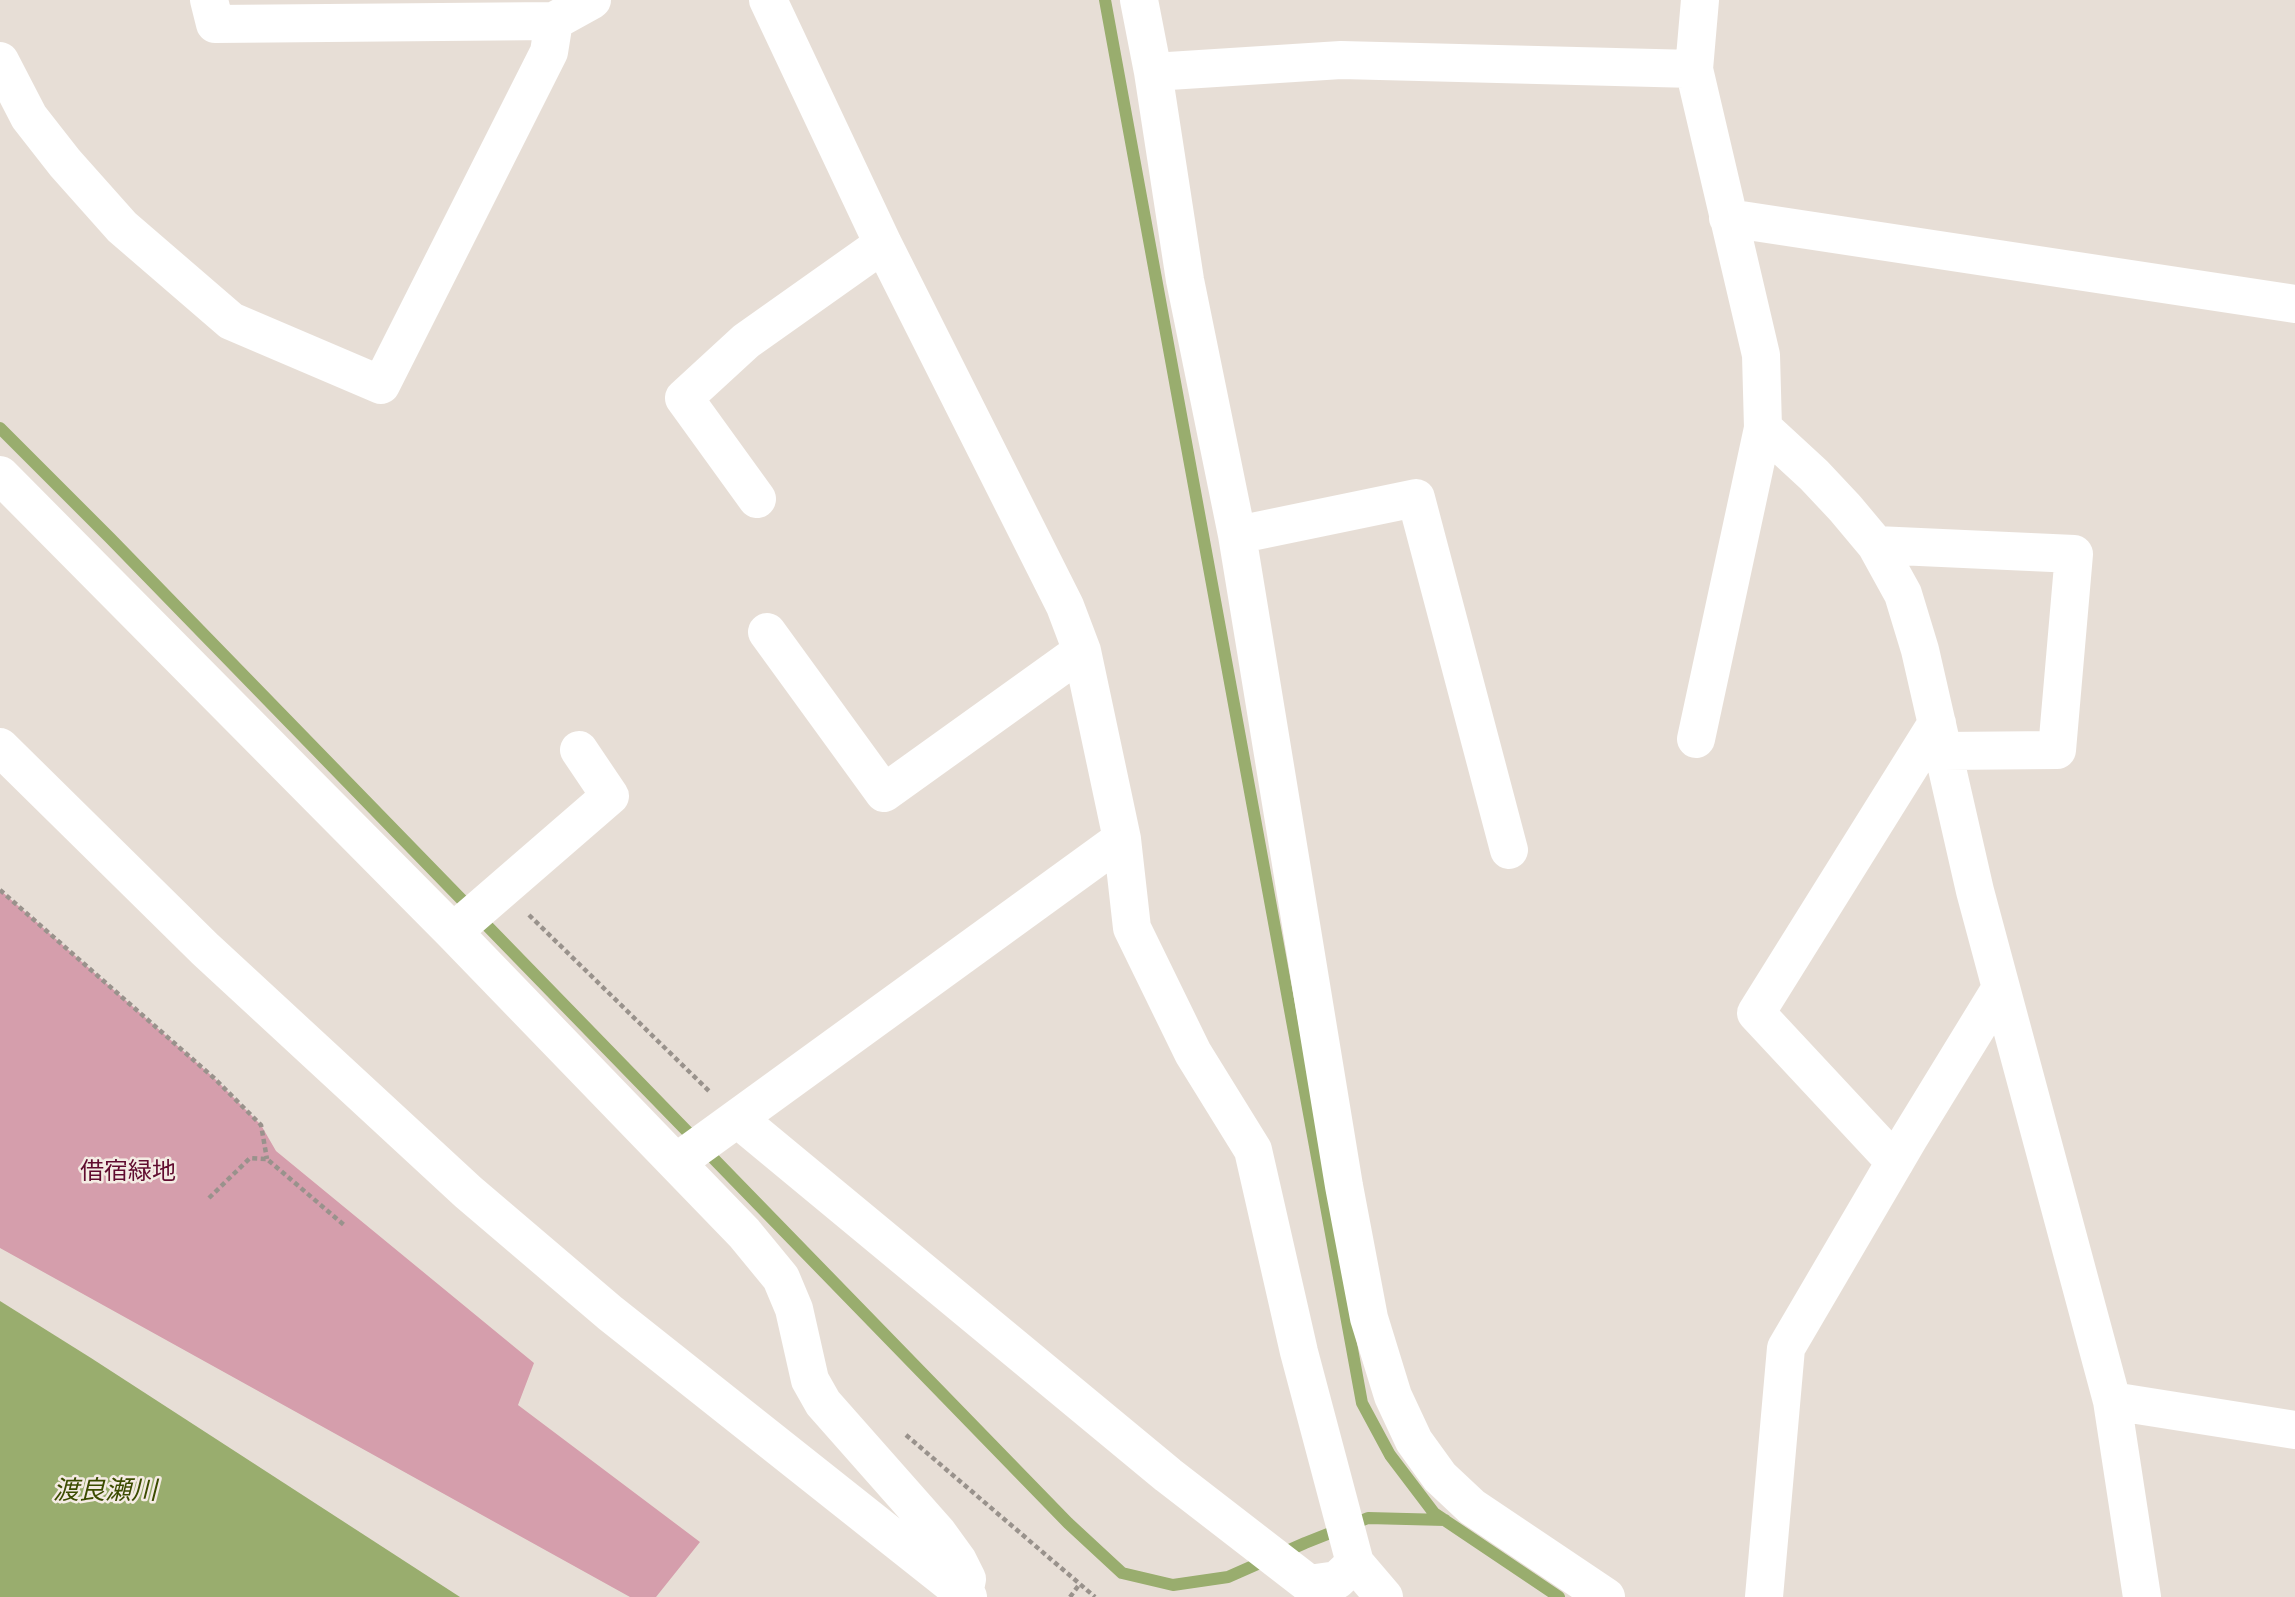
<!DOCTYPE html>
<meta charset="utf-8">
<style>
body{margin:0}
canvas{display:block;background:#e7ded6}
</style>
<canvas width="2295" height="1597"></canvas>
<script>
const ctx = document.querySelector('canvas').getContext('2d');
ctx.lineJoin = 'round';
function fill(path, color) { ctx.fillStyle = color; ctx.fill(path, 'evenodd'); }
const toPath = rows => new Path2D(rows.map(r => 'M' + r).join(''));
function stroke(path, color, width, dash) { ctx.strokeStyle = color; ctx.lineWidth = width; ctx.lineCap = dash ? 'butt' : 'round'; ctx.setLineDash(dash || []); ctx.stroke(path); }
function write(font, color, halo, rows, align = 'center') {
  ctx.font = font + ' Montserrat,"Noto Sans JP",sans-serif'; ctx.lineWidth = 5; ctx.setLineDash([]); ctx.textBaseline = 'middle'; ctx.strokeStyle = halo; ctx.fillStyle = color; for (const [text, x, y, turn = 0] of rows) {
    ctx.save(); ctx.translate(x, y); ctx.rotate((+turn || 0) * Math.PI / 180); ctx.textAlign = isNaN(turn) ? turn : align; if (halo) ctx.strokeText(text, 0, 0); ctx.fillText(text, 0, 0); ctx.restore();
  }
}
fill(toPath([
 [0,890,214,1078,261,1125,276,1151,534,1363,518,1405,700,1542,656,1597,630,1597,0,1248]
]), '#d59eac');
fill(toPath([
 [0,1301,91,1358,460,1597,0,1597]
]), '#99ad6e');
stroke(toPath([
 [1105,0,1362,1403,1390,1455,1434,1513,1559,1597],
 [0,428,110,538,1068,1523,1122,1573,1173,1585,1228,1577,1305,1543,1368,1518,1445,1520]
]), '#99ad6e', 12);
stroke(toPath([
 [0,890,214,1078,261,1125,267,1159],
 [529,915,710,1092],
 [209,1198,250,1158,267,1159,344,1225],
 [906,1435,1095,1597],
 [1070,1597,1079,1585]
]), '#99928c', 4.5, [5, 3.5]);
stroke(toPath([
 [209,0,215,24,554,21,592,0],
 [768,0,883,244,1065,606,1082,651,1122,839,1132,928,1193,1053,1253,1150,1299,1352,1355,1563,1384,1597],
 [1139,0,1153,72,1185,280,1237,535,1344,1186,1369,1318,1393,1396,1414,1441,1440,1477,1472,1507,1606,1597],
 [1700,0,1694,69,1761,355,1763,428,1814,475,1845,508,1876,545,1903,594,1920,650,1975,891,2112,1401,2142,1597],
 [0,61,29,117,65,163,122,227,231,321,381,385,549,52,554,21],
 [1153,72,1341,60,1694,69],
 [1728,218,2295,304],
 [0,475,453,932,744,1233,781,1278,794,1309,810,1380,823,1403,937,1532,958,1561,967,1579,964,1594],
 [757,499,684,398,746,341,883,244],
 [1237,535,1416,498,1509,850],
 [1876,545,2074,554,2057,750,1943,751],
 [767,632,884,793,1082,651],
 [1696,739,1763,428],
 [0,747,205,949,468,1192,610,1313,968,1597],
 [453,932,610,796,579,750],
 [738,1119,1168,1475,1309,1584,1337,1580,1355,1563],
 [677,1162,1122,839],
 [1895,1162,1756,1013,1937,723],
 [2112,1401,2295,1430],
 [1764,1597,1786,1348,1909,1138,2001,988]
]), '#fff', 38);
write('24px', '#600c2f', '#f4ebe3', [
 ["借宿緑地",128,1172]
]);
write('italic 26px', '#3b4b00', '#f4ebe3', [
 ["渡良瀬川",105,1491]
]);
</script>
